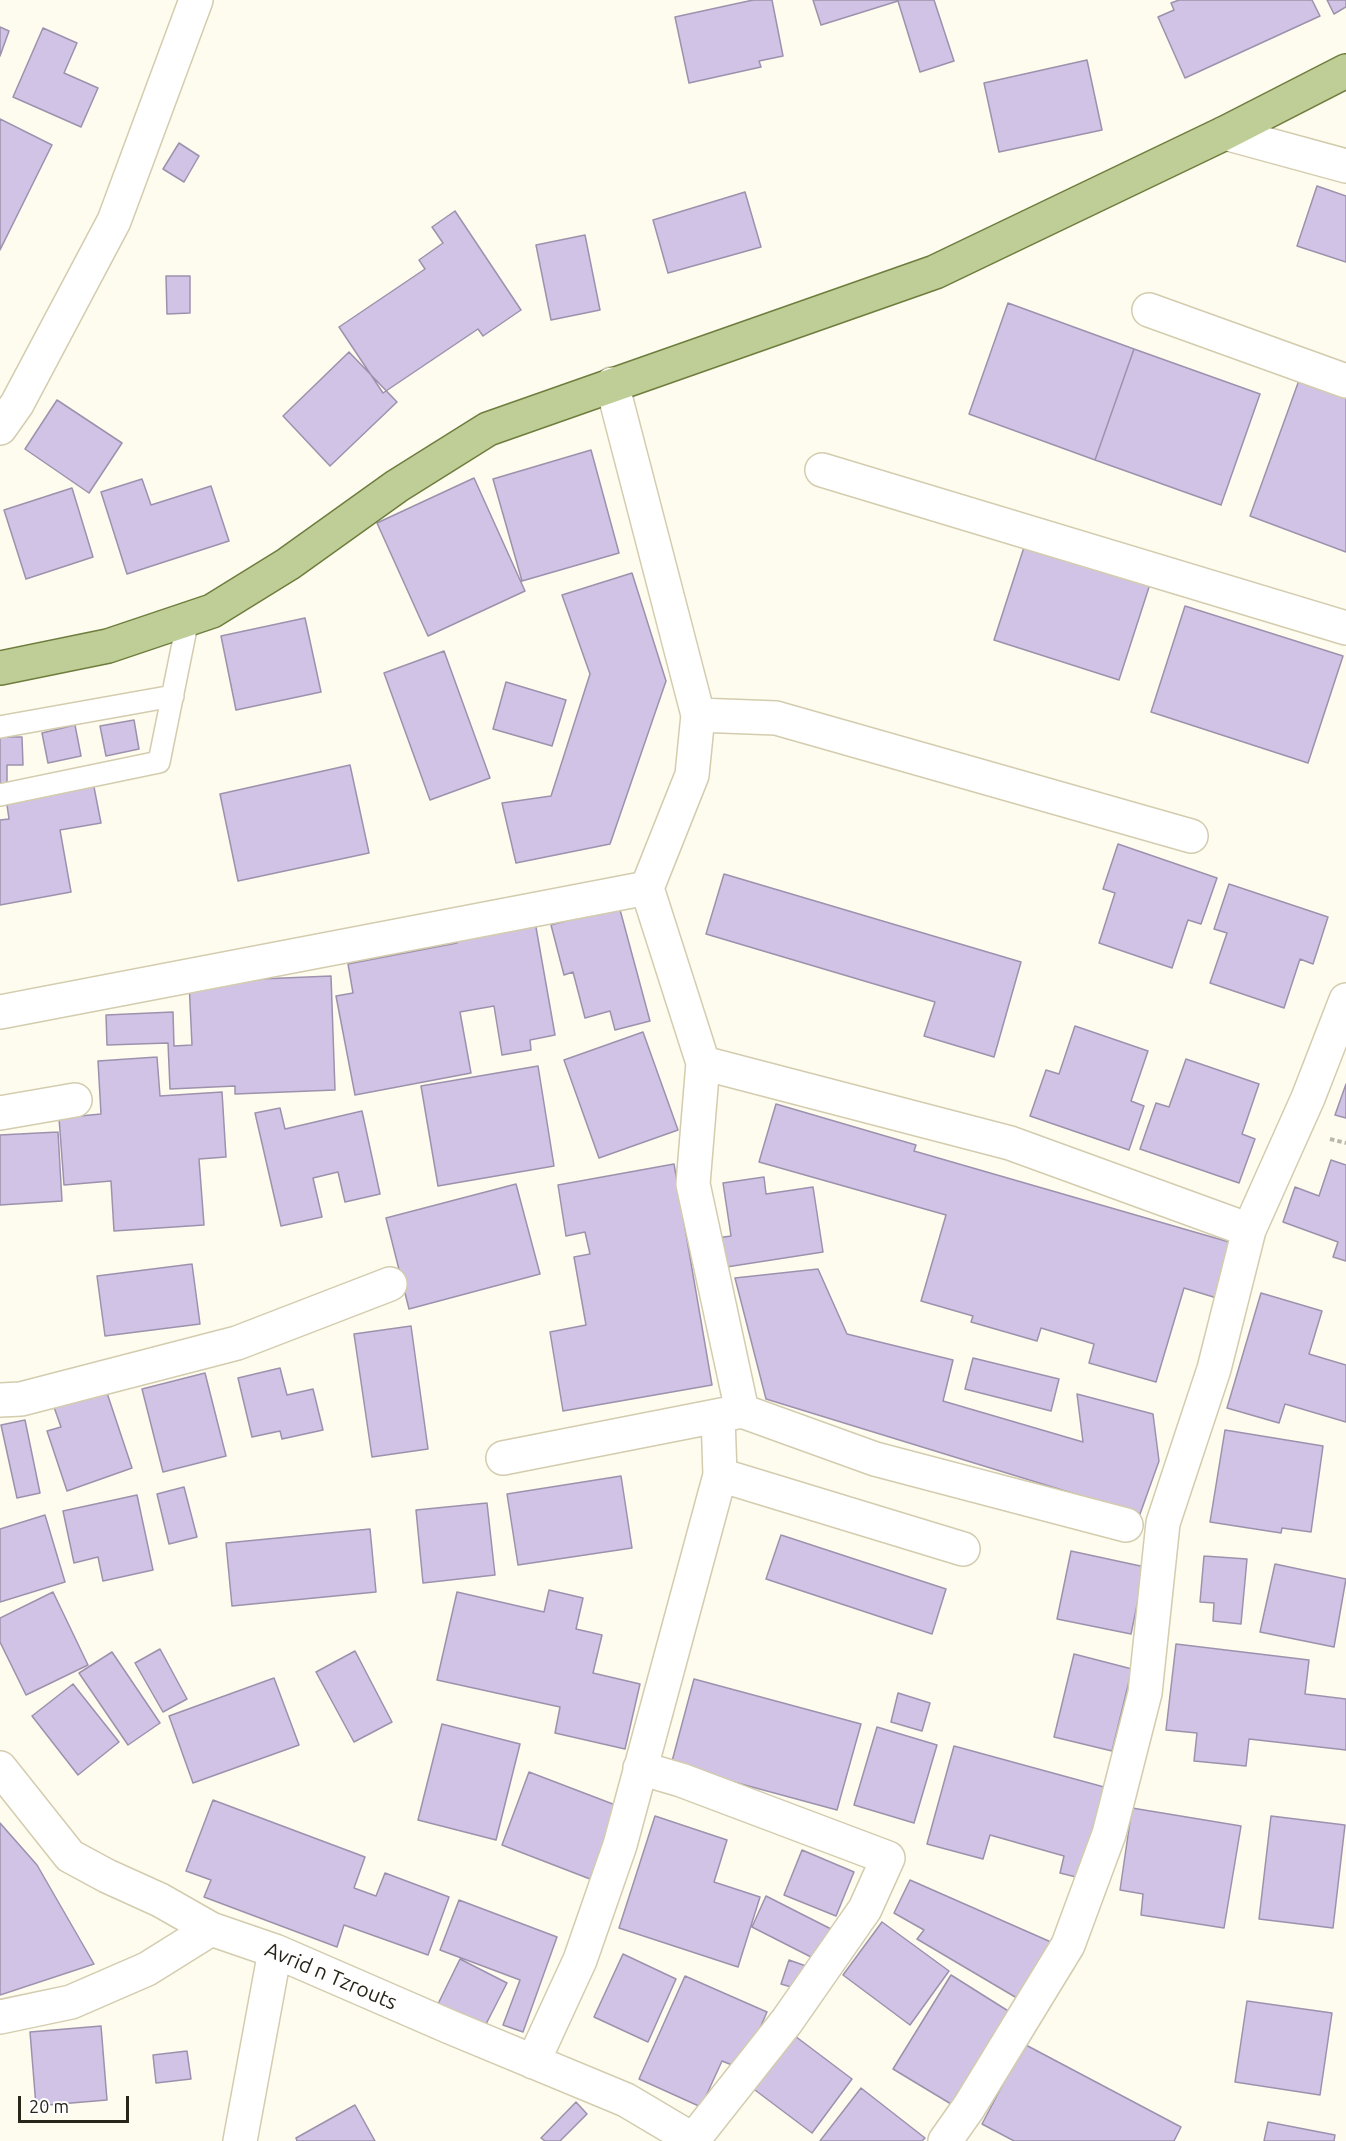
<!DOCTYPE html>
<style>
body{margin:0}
#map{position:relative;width:1346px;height:2141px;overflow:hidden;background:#fefbef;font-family:Ubuntu,sans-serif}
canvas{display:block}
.scale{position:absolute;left:18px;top:2096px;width:111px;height:27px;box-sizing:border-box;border:3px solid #28251a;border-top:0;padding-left:8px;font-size:18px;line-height:21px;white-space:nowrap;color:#28251a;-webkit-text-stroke:4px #fff;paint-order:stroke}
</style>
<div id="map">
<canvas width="1346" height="2141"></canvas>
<div class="scale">20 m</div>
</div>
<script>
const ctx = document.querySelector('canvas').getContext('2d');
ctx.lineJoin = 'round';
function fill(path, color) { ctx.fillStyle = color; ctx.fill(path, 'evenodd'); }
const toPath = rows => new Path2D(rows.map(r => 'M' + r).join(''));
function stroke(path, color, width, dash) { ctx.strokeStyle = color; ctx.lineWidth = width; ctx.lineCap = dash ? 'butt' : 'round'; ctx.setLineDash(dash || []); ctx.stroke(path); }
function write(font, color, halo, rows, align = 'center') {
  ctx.font = font + ' Ubuntu,sans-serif'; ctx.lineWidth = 5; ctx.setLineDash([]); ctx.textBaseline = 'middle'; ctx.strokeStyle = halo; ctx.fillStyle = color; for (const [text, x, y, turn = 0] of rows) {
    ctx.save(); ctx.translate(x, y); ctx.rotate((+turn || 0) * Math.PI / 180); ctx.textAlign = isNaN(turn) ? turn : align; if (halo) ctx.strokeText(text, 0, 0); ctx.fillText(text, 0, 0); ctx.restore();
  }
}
const building = toPath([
 [753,0,772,0,783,56,759,61,761,67,689,83,675,17,753,0],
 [813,0,934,0,954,61,920,72,898,1,821,25,813,0],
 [1179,0,1312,0,1320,16,1185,78,1158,17,1174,10,1171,3,1179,0],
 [1327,0,1346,0,1346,7,1334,14,1327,0],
 [0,27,9,31,0,56,0,27],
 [43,28,77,43,64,73,98,88,81,127,13,97,43,28],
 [1087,60,1102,130,999,152,984,83,1087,60],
 [0,119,52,145,0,250,0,119],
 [179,143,199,156,184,182,163,169,179,143],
 [1317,186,1346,196,1346,262,1297,246,1317,186],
 [745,192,761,247,668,273,653,220,745,192],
 [455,211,521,310,483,336,478,329,383,393,339,327,425,269,419,260,443,243,432,227,455,211],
 [585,235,600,310,551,320,536,245,585,235],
 [166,276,190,276,190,313,167,314,166,276],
 [1008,303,1134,349,1095,460,969,414,1008,303],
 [1134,349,1260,394,1221,505,1095,460,1134,349],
 [349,352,397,402,330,466,283,416,349,352],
 [1302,372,1346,388,1346,552,1250,516,1302,372],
 [57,400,122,443,89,493,25,449,57,400],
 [591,450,619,553,522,581,493,479,591,450],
 [474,478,525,591,428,636,377,523,474,478],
 [142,479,151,505,211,486,229,541,127,574,101,492,142,479],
 [72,488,93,557,26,579,4,510,72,488],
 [1026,541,1151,581,1119,680,994,640,1026,541],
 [632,573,666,681,610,844,516,863,502,803,551,796,590,674,562,595,632,573],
 [1185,606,1343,656,1308,763,1151,712,1185,606],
 [305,618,321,692,236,710,221,636,305,618],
 [444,651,490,778,430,800,384,673,444,651],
 [506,682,566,700,552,746,493,729,506,682],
 [134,720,139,749,106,756,100,726,134,720],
 [75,725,81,756,48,763,42,733,75,725],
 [0,737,22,737,23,765,7,765,7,790,0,790,0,737],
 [350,765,369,853,238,881,220,794,350,765],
 [93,782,101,823,60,830,71,892,0,905,0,820,9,819,6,798,93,782],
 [1118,844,1217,878,1201,924,1188,920,1172,968,1099,943,1115,893,1103,889,1118,844],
 [724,874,1021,962,994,1057,924,1036,935,1002,706,934,724,874],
 [1229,884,1328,917,1313,964,1300,959,1284,1008,1210,983,1227,933,1214,929,1229,884],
 [619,906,650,1021,615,1030,610,1011,585,1018,573,972,564,975,551,925,619,906],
 [534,916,555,1035,530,1040,531,1050,502,1055,494,1006,460,1012,471,1073,355,1095,336,996,353,993,348,964,457,943,455,931,534,916],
 [331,976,335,1090,235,1094,235,1086,170,1089,168,1043,107,1045,106,1015,173,1012,174,1046,192,1045,189,982,331,976],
 [1075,1026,1148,1051,1131,1101,1144,1106,1129,1150,1030,1116,1046,1070,1059,1074,1075,1026],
 [643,1032,678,1130,599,1158,564,1060,643,1032],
 [157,1057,160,1096,222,1092,226,1157,199,1159,204,1225,114,1231,111,1181,64,1185,59,1118,101,1114,98,1061,157,1057],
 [1186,1059,1259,1084,1242,1134,1255,1139,1239,1183,1140,1149,1156,1103,1169,1107,1186,1059],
 [538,1066,554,1166,438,1186,421,1086,538,1066],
 [1346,1084,1346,1118,1335,1115,1346,1084],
 [776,1104,916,1145,914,1151,1236,1244,1220,1299,1184,1288,1156,1382,1089,1363,1094,1344,1041,1328,1037,1341,971,1322,973,1316,921,1301,946,1215,759,1162,776,1104],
 [280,1108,285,1129,362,1111,380,1194,345,1202,338,1172,313,1178,322,1217,281,1226,255,1113,280,1108],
 [58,1132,62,1201,0,1205,0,1135,58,1132],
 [1331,1160,1346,1165,1346,1261,1333,1257,1338,1242,1283,1222,1295,1187,1319,1196,1331,1160],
 [674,1164,712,1385,563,1411,550,1332,586,1325,574,1257,590,1254,585,1232,566,1236,558,1185,674,1164],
 [764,1177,766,1194,813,1187,823,1252,720,1268,717,1238,731,1236,723,1183,764,1177],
 [516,1184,540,1274,409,1309,386,1218,516,1184],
 [192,1264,200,1324,105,1336,97,1276,192,1264],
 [818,1269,847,1334,953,1360,943,1401,1083,1442,1077,1394,1153,1414,1159,1461,1140,1514,766,1399,735,1278,818,1269],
 [1261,1293,1322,1311,1309,1354,1346,1365,1346,1422,1285,1404,1279,1423,1227,1408,1261,1293],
 [411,1326,428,1449,372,1457,354,1334,411,1326],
 [973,1358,1059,1379,1051,1411,965,1389,973,1358],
 [280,1368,287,1395,313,1389,323,1430,282,1439,280,1431,252,1437,238,1378,280,1368],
 [205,1373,226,1456,163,1472,142,1389,205,1373],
 [106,1390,132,1468,67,1491,47,1431,61,1427,54,1407,106,1390],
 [25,1420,40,1493,17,1498,1,1425,25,1420],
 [1225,1430,1323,1446,1311,1532,1282,1528,1281,1533,1210,1522,1225,1430],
 [621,1476,632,1548,518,1565,507,1494,621,1476],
 [184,1487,197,1537,169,1544,157,1494,184,1487],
 [137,1495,153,1570,103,1581,98,1557,74,1563,63,1511,137,1495],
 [487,1503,495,1575,423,1583,416,1510,487,1503],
 [45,1515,65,1582,0,1602,0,1529,45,1515],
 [370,1529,376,1592,232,1606,226,1543,370,1529],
 [781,1535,946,1589,932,1634,766,1579,781,1535],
 [1071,1551,1145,1567,1131,1634,1057,1619,1071,1551],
 [1204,1556,1247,1559,1241,1624,1213,1621,1214,1603,1200,1602,1204,1556],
 [1275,1564,1346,1579,1334,1647,1260,1632,1275,1564],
 [549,1590,583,1598,576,1629,602,1635,593,1673,640,1684,625,1749,555,1733,560,1707,437,1680,457,1592,544,1612,549,1590],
 [53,1592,88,1665,26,1695,0,1642,0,1618,53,1592],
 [1176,1644,1309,1660,1305,1694,1346,1699,1346,1750,1249,1739,1246,1766,1194,1761,1197,1733,1166,1730,1176,1644],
 [160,1649,187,1699,163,1712,135,1663,160,1649],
 [355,1651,392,1722,354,1742,316,1672,355,1651],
 [112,1652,160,1723,128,1745,79,1673,112,1652],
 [1074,1654,1132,1669,1112,1751,1054,1737,1074,1654],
 [274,1678,299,1745,193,1783,169,1716,274,1678],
 [694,1679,861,1724,837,1810,671,1765,694,1679],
 [73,1684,119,1742,78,1775,32,1716,73,1684],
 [898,1693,930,1703,922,1731,891,1722,898,1693],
 [442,1724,520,1744,496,1840,418,1820,442,1724],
 [877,1727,937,1745,914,1823,854,1805,877,1727],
 [954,1746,1104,1787,1080,1878,1060,1873,1064,1856,990,1835,983,1859,927,1844,954,1746],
 [529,1772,618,1806,590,1879,502,1845,529,1772],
 [213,1800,365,1857,354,1888,376,1896,385,1873,449,1897,428,1955,344,1925,337,1947,204,1897,211,1880,186,1871,213,1800],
 [1132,1808,1241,1826,1224,1928,1141,1915,1143,1894,1120,1890,1132,1808],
 [655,1816,727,1840,714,1882,760,1897,738,1967,619,1928,655,1816],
 [1271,1816,1345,1825,1333,1928,1259,1919,1271,1816],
 [0,1823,37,1865,94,1964,0,1995,0,1823],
 [802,1850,854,1872,836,1916,784,1895,802,1850],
 [910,1880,1060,1946,1027,2004,917,1939,924,1930,894,1913,910,1880],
 [766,1896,831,1929,815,1959,752,1927,766,1896],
 [459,1900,557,1937,523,2032,503,2025,520,1980,440,1950,459,1900],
 [882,1922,949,1971,910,2025,843,1975,882,1922],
 [623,1954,676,1979,648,2042,594,2017,623,1954],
 [460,1959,507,1983,483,2030,437,2006,460,1959],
 [789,1960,806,1966,798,1989,781,1984,789,1960],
 [951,1975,1013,2014,956,2107,893,2069,951,1975],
 [685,1976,767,2012,742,2069,722,2061,701,2107,639,2079,685,1976],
 [1247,2001,1332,2013,1320,2095,1235,2082,1247,2001],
 [101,2026,107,2100,36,2106,30,2032,101,2026],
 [787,2030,852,2079,812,2133,747,2084,787,2030],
 [1024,2044,1181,2127,1174,2141,1014,2141,982,2124,1024,2044],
 [187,2051,191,2079,156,2083,153,2055,187,2051],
 [861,2088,925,2138,922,2141,820,2141,861,2088],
 [576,2102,587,2114,560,2141,545,2141,541,2138,576,2102],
 [355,2105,375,2141,297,2141,296,2138,355,2105],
 [1268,2122,1335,2135,1334,2141,1264,2141,1268,2122]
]);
fill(building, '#d1c3e5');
stroke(building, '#9d92ad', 1.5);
const service = toPath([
 [0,727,173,696],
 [0,795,159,762,188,619]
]);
const minor = toPath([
 [1225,133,1346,166],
 [1149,310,1346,381],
 [0,428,17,404,114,221,196,0],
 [822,470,1346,628],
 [698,715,776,718,1191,836],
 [647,888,703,1063,1010,1143,1249,1230],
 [0,1012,647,888,692,775,698,715,612,384],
 [703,1063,693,1184,742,1411],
 [0,1113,75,1100],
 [0,1400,21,1399,237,1343,390,1284],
 [503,1458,742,1411,875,1459,1126,1525],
 [720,1475,963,1549],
 [0,1768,70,1856,107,1876,160,1900,211,1929,275,1951,450,2027,626,2100,695,2141],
 [640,1768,681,1780,888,1858,865,1909,787,2021,693,2140],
 [0,2017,71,2002,147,1969,211,1929],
 [533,2062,580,1960,620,1845,720,1475,718,1416],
 [240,2141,275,1951],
 [945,2141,969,2107,1068,1945,1109,1834,1145,1693,1163,1523,1214,1369,1249,1230,1308,1098,1346,1000]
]);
const primary = toPath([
 [0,668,108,646,212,611,288,564,397,486,488,429,935,272,1225,133,1346,71]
]);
stroke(service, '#d3ccae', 24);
stroke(minor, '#d3ccae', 36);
stroke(primary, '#6e7d3d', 36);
stroke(toPath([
 [1330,1139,1346,1143]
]), '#b9b6aa', 4, [4.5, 3]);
stroke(service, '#fff', 21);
stroke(minor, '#fff', 33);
stroke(primary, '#bfce96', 33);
write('21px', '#28251a', '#fff', [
 ["Avrid n Tzrouts",331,1976,23]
]);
</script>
